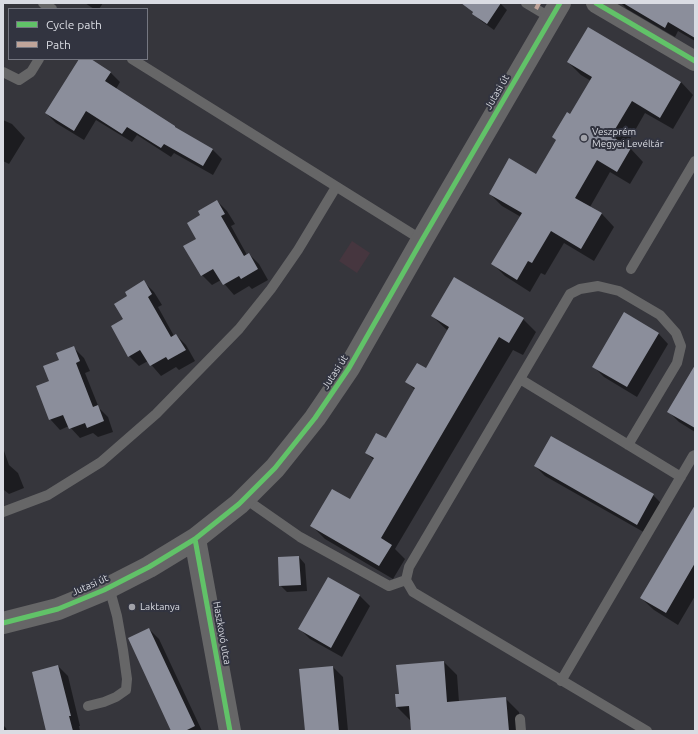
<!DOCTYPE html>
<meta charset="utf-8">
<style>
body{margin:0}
#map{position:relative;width:698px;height:734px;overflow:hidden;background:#36363c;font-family:Ubuntu,sans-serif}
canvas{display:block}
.frame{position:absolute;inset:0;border:4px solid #dadce3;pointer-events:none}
.legend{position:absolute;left:8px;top:8px;width:140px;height:52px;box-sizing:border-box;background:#323440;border:1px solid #757781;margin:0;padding:5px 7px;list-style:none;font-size:12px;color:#dadce3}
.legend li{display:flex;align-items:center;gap:8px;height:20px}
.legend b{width:20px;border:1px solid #757781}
</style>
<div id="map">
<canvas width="698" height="734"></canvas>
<div class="frame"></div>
<ul class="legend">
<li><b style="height:5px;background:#61c268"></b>Cycle path</li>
<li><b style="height:5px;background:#c0a59a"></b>Path</li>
</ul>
</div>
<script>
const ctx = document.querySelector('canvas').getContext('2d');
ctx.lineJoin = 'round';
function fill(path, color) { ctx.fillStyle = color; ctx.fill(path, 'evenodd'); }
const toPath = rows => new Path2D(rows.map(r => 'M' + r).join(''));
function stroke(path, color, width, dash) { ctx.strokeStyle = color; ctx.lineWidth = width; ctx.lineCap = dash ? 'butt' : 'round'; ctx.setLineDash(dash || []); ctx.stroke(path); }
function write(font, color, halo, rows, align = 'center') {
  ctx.font = font + ' Ubuntu,sans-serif'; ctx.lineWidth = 4; ctx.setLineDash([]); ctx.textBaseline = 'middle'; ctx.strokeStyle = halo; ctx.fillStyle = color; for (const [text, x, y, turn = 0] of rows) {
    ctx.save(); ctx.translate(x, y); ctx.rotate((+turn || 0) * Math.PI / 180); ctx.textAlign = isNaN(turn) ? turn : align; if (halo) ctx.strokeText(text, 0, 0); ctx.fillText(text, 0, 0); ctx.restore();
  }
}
fill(toPath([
 [352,241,370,253,357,273,339,261]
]), '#46363f');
fill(toPath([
 [85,3,103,3,99,9,94,9],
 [467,3,500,3,507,10,494,30,480,20,466,5],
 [621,3,695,3,695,41,678,31,675,37,627,9],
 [588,28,681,82,693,95,673,129,645,113,626,146,631,149,643,162,630,184,610,172,590,207,602,214,614,227,594,261,564,243,545,275,541,273,530,292,505,276,493,264,521,217,502,206,490,194,536,175,557,141,553,137,571,116,591,81,581,75,568,62],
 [80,59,89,59,111,73,120,82,116,89,178,130,212,149,222,159,213,175,174,153,171,157,137,135,132,142,96,120,84,140,56,123,46,113],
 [3,120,12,124,25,138,9,164,3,161],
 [217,201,227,211,235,224,231,226,247,255,249,254,259,264,268,280,252,289,249,286,234,295,221,280,212,285,202,275,197,239,201,216],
 [144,282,154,292,162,305,158,307,174,336,176,335,186,345,195,361,179,370,176,367,161,376,148,361,139,366,129,356,124,320,129,296],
 [432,316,523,319,536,332,523,355,513,350,395,549,405,559,393,579,325,539,312,526,350,501,374,460,366,453,386,440,415,390,407,382,426,369,448,331],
 [658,333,668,344,637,397,604,377,594,367],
 [74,348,84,358,90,371,85,373,99,408,108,417,113,432,98,437,93,433,80,438,69,426,60,430,50,419,51,382,60,360],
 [695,367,695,432,679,422,669,412],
 [3,448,9,465,18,473,24,488,9,494,4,490,3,490],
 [535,466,653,495,663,505,647,534,545,476],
 [695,507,695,596,678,625,654,610,641,598],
 [299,557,305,564,307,591,287,592,280,585],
 [328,578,360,596,370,606,342,657,310,639,300,629],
 [149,629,159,639,202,731,173,731],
 [444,662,457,675,459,702,506,699,519,712,521,731,412,731,410,720,397,707,396,695,400,695],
 [58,666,68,676,80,726,79,726,80,731,47,731],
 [333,667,343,677,348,731,306,731,300,670],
 [3,725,6,728,7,731,3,731]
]), '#0007');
fill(toPath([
 [461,3,501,3,487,24,472,14,473,12],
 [623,3,695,3,695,38,668,22,665,28],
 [588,27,681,82,660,118,632,101,611,136,631,148,617,172,597,160,575,198,602,213,581,249,551,231,532,263,528,261,517,280,491,264,522,213,489,194,509,158,536,174,556,140,552,137,567,112,570,114,592,77,567,62],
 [79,59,91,59,111,72,105,81,175,126,175,127,213,149,203,166,164,144,161,148,127,127,122,134,86,111,74,131,45,113],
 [217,200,225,214,221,216,244,256,249,253,258,269,241,279,239,276,223,285,213,269,201,276,183,246,196,239,187,223,200,215,198,211],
 [454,277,524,318,509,343,499,337,381,538,392,545,379,566,310,526,332,489,350,499,374,458,365,453,376,433,386,438,415,388,405,382,417,363,426,368,449,327,431,316],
 [144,280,152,294,148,297,171,337,176,334,186,350,168,360,166,357,150,366,140,350,128,357,111,326,123,319,114,304,127,296,125,292],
 [624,312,659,333,627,387,592,367],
 [74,346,80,361,76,363,93,407,98,405,104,421,87,428,85,423,69,429,63,415,49,420,36,386,49,381,43,366,59,360,56,353],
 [695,365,695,428,667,412],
 [551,436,654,494,637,525,534,466],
 [695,505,695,563,666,613,640,598],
 [299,556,301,585,279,586,278,557],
 [328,577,360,595,331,648,298,629],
 [149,628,195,726,185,731,171,731,128,638],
 [444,661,447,702,506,697,509,731,411,731,409,706,396,707,395,694,399,694,396,665],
 [58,665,71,716,69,716,73,731,46,731,32,672],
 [333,666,339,731,305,731,299,669]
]), '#8b8e9b');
stroke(toPath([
 [43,3,52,9],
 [526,3,551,18],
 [132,59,422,240],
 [3,72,19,80,31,72,39,59],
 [631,269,695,161],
 [520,379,681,477],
 [628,445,677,363,681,346,676,333,660,315,619,291,598,286,580,289,570,294,409,567,406,580,413,592,647,731],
 [244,498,300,537,389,586,406,580],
 [3,512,48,495,101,462,156,414,239,329,271,289,298,250,336,187],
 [561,681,693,456,695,455],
 [88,706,104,702,116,697,126,690,127,679,123,650,117,616,109,587],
 [520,719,521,731]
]), '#666667', 10);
stroke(toPath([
 [596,3,695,61]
]), '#666667', 20);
stroke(toPath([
 [195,539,230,731],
 [3,623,58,609,104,590,149,567,195,539,239,504,275,468,315,418,349,368,422,240,560,3]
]), '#666667', 22);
stroke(toPath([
 [536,9,539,3]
]), '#c0a59a', 4, [8, 4]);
stroke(toPath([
 [596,3,695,61],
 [195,539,230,731],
 [3,623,58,609,104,590,149,567,195,539,239,504,275,468,315,418,349,368,422,240,560,3]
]), '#61c268', 5);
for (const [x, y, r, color] of [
 [584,138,4,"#a1a2a9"],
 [132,607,4,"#a1a2a9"]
]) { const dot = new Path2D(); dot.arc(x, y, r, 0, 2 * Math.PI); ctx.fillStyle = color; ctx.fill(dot); stroke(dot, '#323440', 1.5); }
write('10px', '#dadce3', '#323440', [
 ["Jutasi út",497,92,-60],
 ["Jutasi út",335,372,-57],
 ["Jutasi út",90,585,-24],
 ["Haszkovó utca",222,633,80]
]);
write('10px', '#dadce3', '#323440', [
 ["Veszprém",592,132],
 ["Megyei Levéltár",592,144],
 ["Laktanya",140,607]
], 'left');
</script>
